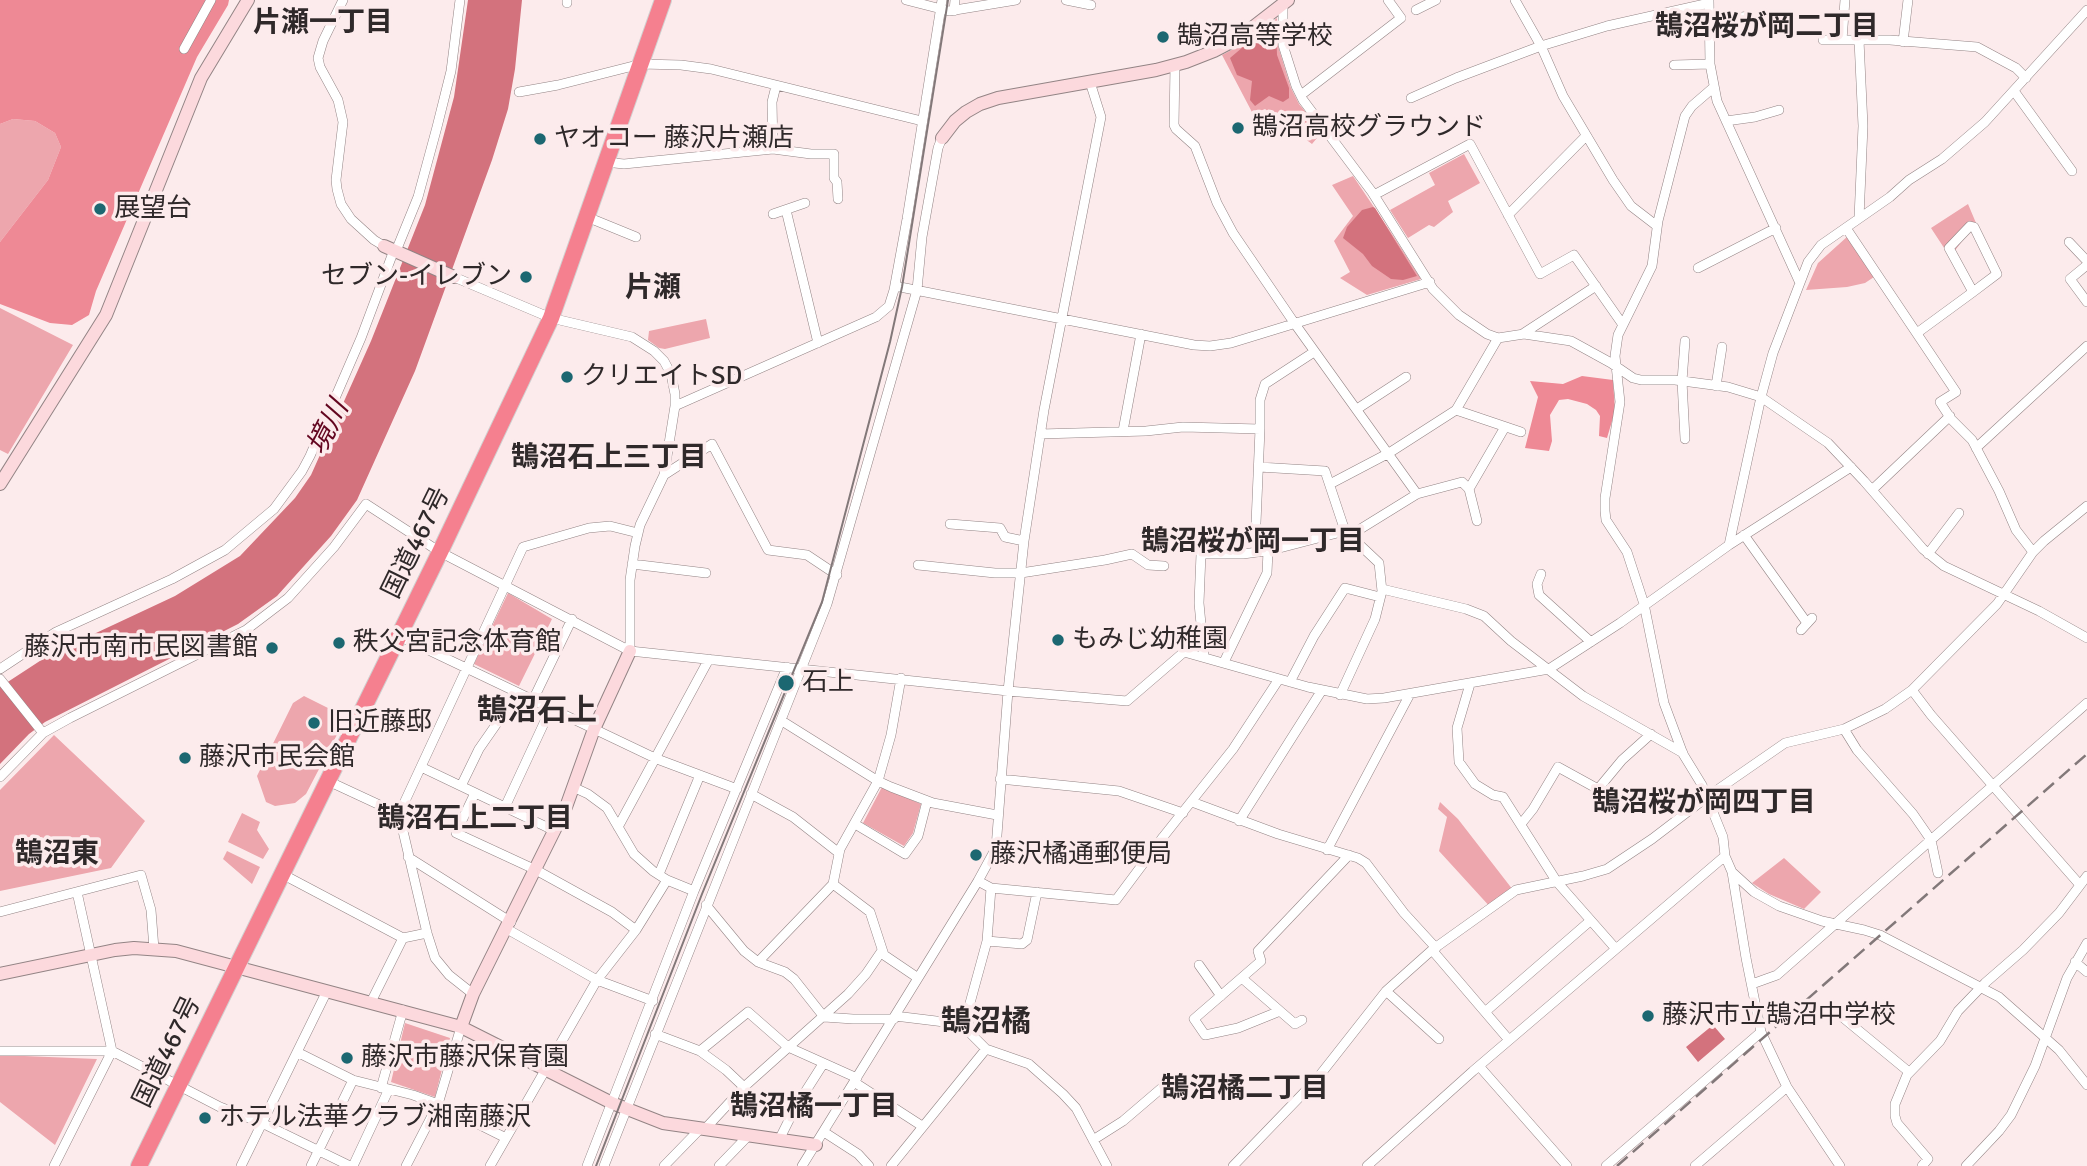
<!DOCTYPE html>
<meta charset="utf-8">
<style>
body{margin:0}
canvas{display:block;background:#fcebec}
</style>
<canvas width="2087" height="1166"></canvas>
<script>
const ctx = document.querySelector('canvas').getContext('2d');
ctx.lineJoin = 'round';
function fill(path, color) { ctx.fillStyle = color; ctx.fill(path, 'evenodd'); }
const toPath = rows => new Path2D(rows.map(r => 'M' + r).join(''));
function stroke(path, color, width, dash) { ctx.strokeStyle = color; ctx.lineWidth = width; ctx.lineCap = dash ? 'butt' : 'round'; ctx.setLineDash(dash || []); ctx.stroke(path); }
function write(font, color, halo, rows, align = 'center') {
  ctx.font = font + ' Signika,"Noto Sans JP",sans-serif'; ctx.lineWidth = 7; ctx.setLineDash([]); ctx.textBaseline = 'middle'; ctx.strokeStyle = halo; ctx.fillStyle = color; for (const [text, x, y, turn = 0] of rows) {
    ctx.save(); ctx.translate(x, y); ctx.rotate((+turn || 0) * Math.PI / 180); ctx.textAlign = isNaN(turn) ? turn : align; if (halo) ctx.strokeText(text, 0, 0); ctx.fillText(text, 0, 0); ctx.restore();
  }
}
fill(toPath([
 [1277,18,1278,46,1291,88,1299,104,1322,132,1312,144,1265,109,1253,114,1222,55,1243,44],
 [13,119,35,121,55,133,61,147,48,180,0,242,0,124],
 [1464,154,1480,183,1448,201,1453,212,1434,227,1429,225,1408,238,1390,210,1435,185,1429,173],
 [1353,176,1388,228,1421,279,1367,295,1340,278,1350,272,1334,241,1353,216,1332,185],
 [1968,204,1976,223,1950,257,1931,228],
 [1848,236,1874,277,1865,283,1847,287,1806,290,1818,263],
 [0,308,73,345,8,454,0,450],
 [706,319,710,338,665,349,659,348,648,340,649,331],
 [508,593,552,619,519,686,474,664],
 [304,696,336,712,342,718,341,727,306,794,295,803,275,806,266,802,257,776,293,703],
 [54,735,145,821,111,868,0,891,0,790],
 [882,787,921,804,913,833,904,846,863,823],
 [1440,802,1458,819,1513,890,1492,909,1439,851,1447,817,1438,809],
 [242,813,260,822,257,830,269,849,263,859,228,842],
 [227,851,260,867,252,884,223,859],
 [1784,858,1821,892,1804,909,1769,894,1752,883],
 [405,1023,450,1038,435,1097,391,1082],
 [0,1055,97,1059,55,1145,0,1102]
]), '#eda6ad');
fill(toPath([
 [0,0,229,0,228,5,197,57,96,291,89,315,72,325,50,323,0,304,0,242,48,180,61,147,55,133,35,121,13,119,0,124],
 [1582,376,1613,380,1615,411,1607,438,1599,436,1600,416,1596,410,1587,404,1568,399,1559,400,1550,415,1552,441,1549,451,1525,448,1538,397,1530,381,1563,384]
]), '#ee8995');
fill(toPath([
 [468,0,522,0,515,69,508,109,492,160,415,371,357,500,331,536,277,596,238,624,45,722,29,734,0,764,0,687,49,655,175,596,240,556,295,498,311,475,371,341,425,205,454,97],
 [1273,25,1276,27,1277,55,1289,88,1289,98,1283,102,1269,96,1255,106,1250,100,1252,81,1237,75,1230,58,1256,36,1267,34],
 [1373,207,1375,208,1417,276,1403,280,1391,279,1372,266,1363,254,1343,238,1347,227,1362,210],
 [1713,1025,1725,1039,1698,1062,1686,1047]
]), '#d3727d');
const street = toPath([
 [343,0,323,41,318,58,320,67,338,100,343,122,336,180,337,189,341,204,351,219,374,240,384,246],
 [906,0,949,11,1016,0],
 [1066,0,1091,5],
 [1515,0,1541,46,1563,96,1613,180,1631,206,1657,226],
 [1709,0,1710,64,1717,101,1799,281],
 [567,3,567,0],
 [1283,5,1283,45,1296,86,1303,100,1372,192,1433,289,1459,315,1487,334,1498,338,1524,334,1571,341,1611,363,1633,378,1641,380,1675,380,1728,387,1761,397,1828,443,1864,481,1923,549,1944,566,2039,611,2087,638],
 [1416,10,1436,0],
 [954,11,955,0],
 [1710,23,1748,16],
 [1823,40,1890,40,1977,47,2016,68,2026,78],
 [1842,40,1845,0],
 [1903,42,1908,0],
 [184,49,211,0],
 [1175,65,1174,125,1176,129,1195,146,1217,203,1233,233,1295,324,1417,494],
 [1674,65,1710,64],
 [1714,87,1692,106,1685,116,1658,221,1652,266,1618,335,1615,356,1620,402,1605,498,1605,511,1606,520,1627,552,1644,604,1664,703,1683,754,1702,785,1723,837,1725,856,1732,872,1746,958,1761,1032,1787,1087,1840,1166],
 [2014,91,2072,171],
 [519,92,558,85,641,64,681,65,711,69,922,121],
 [1301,95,1401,18,1388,0],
 [1411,98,1456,78,1541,46,1607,26,1709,3],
 [1726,121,1755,117,1779,110],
 [773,149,772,102,776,86],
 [605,162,624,164,773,149,811,154,834,154,834,178,837,182,838,199],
 [1374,195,1470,144,1540,274,1574,255,1623,325],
 [786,210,818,343],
 [773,214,805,203],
 [1508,215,1586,136],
 [587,217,636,237],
 [1859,218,1863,126,1859,40],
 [1846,228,1956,392,1940,402,1951,419,1972,440,1999,491,2016,530,2033,552],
 [2069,242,2087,261],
 [396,251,418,197,437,127,451,71,460,0],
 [2087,265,2070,279,2087,302],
 [1698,268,1776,228],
 [454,277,551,318,632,337,654,351,664,361,671,374,675,394,675,406,664,475,640,525,635,546,630,580,630,651],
 [895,286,1194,345,1210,346,1231,343,1430,282],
 [1524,333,1596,286],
 [1917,333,1973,292,1997,274,1974,227,1970,226,1949,248,1973,292],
 [1716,386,1722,347],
 [675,406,876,317,889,306,894,290,907,219,942,0],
 [1357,409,1406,377],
 [1456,410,1521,432],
 [1260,429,1260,400,1265,384,1314,352],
 [1123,431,1141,334],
 [1040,434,1146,431,1183,427,1260,429,1256,523],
 [1685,439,1682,381,1685,341],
 [1976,448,2087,346],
 [1259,467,1325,471,1345,531,1379,563,1382,591,1375,619,1340,695],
 [664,475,712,444,768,550,807,555,837,575],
 [1330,484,1389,453,1456,410,1498,338],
 [1469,489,1505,427],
 [1872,490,1950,416],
 [950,524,1000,528,1005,537,1024,541],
 [1744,535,1807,623],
 [1349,536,1417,494,1462,482,1469,489,1477,521],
 [1729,545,1851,467],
 [1928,554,1959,513],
 [632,564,706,573],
 [918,565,995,573,1021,573,1105,560,1132,554,1148,565,1164,566],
 [1541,574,1537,584,1539,595,1591,642],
 [1382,589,1466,609,1484,616,1511,641,1583,696,1683,753],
 [1801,630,1812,618],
 [399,636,657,759,737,789],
 [1204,656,1199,603,1201,554,1243,554,1272,550,1345,531],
 [1224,662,1267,573,1268,551],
 [0,669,56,632,172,579,225,550,274,509,302,471,310,456,361,338,394,250],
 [0,679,43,733],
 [1290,682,1314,636,1345,588,1380,597],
 [1470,684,1457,728,1459,762,1475,784,1493,795,1503,797,1557,882,1616,949],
 [1912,690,1931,715,2080,885],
 [533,700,572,619],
 [782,721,878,781,891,787,933,803,997,815],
 [1844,729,1857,750,1913,814,1931,840,1938,873],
 [421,767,555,831],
 [0,777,43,733,70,718,246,630,288,598,334,547,366,504,440,552,630,651,1008,691,1127,701,1184,652,1308,687,1367,699,1384,698,1549,669,1620,623,1729,545,1761,397,1773,353,1808,262,1821,245,1890,197,1909,180,1942,159,1985,122,2087,10],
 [1000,779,1119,791,1183,813],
 [328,781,399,814],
 [461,786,479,749,518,693],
 [573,787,588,794,607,808,634,854,653,871,667,880,694,891],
 [475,793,456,833,536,870,612,912,636,930],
 [751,794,793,817,839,853],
 [1192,802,1278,834,1358,858,1366,863,1404,913,1436,948],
 [505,807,551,708],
 [1239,821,1322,690],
 [855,824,905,854,918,836,927,801],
 [1521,824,1533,809,1558,767,1598,789,1622,760,1651,734],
 [618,827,709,659],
 [1327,850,1410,694],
 [408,857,511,922],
 [1732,872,1754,892,1779,906,1822,921,1864,930,1880,935,1999,997,2059,1050,2087,1085],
 [282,874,403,938,427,933],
 [659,874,700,775],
 [978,881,991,888,987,941,967,1014,971,1034,986,1049,1029,1064,1063,1094,1076,1108,1107,1166],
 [833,884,870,912,884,955,918,978],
 [991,888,1116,900,1163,837,1233,749,1279,679],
 [706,905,744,951,758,962,785,972,794,979,824,1017,853,1019,894,1019],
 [0,912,141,875,151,910,154,949],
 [507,929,597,980,653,1001],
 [987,941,1022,944,1027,940,1037,892],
 [1432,950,1509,1040],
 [758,962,833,884,840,849,878,781,891,735,901,678],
 [2075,962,2087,972],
 [1199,965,1221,996],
 [1243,979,1295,1024,1302,1020],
 [1752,984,1777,975,2087,703],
 [1386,991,1439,1039],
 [473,994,449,975,435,958,427,933,399,814,523,547,589,528,610,526,638,533],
 [371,1002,403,938],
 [1280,1011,1238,1028,1205,1035,1194,1019,1261,961,1258,951,1349,855],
 [1485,1012,1590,921],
 [895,1016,969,1025],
 [1841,1016,1909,1072],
 [655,1034,700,1051,726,1070,744,1087],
 [0,1051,112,1051,220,1107,262,1123,350,1166],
 [700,1051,748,1012,788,1047,857,1078],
 [297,1052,353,1080,413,1095,438,1104,506,1138],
 [1479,1066,1567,1166],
 [854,1082,922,1126],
 [381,1088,403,1010],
 [704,1130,744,1087,848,994,866,974,881,952],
 [824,1132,858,1154,869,1166],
 [779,1140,795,1108,823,1064],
 [1093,1140,1123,1121,1164,1086],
 [54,1166,112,1051,77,892],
 [241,1166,327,991],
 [311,1166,353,1080],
 [353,1166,388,1091],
 [406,1166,438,1104,461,1027],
 [490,1166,597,980,636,930,667,880],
 [587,1166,694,891,787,667],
 [604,1166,827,604,917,290,922,237,938,148,942,138],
 [664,1166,700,1129],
 [719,1166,748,1136],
 [802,1166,978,881,996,848,1008,691,1024,541,1044,410,1101,117,1090,82],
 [891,1166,986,1049],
 [1233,1166,1316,1080,1386,991,1432,950,1516,890,1583,876,1607,869,1652,839,1707,797,1785,743,1844,729,1885,709,1912,690,1997,604,2033,552,2044,541,2087,506],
 [1367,1166,1473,1071,1725,856],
 [1606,1166,1761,1032],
 [1695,1166,1787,1087],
 [1922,1166,1928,1159,1897,1123,1895,1116,1895,1104,1907,1075,1940,1041,1958,1011,1985,983,2023,950,2059,913,2087,876],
 [1966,1166,1999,1131,2011,1115,2035,1066,2067,978,2087,943]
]);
const secondary = toPath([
 [942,138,955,121,966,112,980,104,998,98,1156,70,1186,62,1214,51,1239,38,1288,0],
 [384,246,454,277],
 [0,484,106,315,201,78,248,0],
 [0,974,115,950,134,948,176,951,461,1027,612,1103,663,1123,816,1145],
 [461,1027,473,994,566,807,594,729,630,651]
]);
const highway = toPath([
 [139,1166,440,552,551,318,663,0]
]);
stroke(street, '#938485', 10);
stroke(secondary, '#938485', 14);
stroke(highway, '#d1d0d0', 18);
stroke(street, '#fff', 9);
stroke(secondary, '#fcd9dd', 12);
stroke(highway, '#f5808f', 16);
stroke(toPath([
 [596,1166,702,894,822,602,890,342,902,287,948,0]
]), '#827879', 2);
stroke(toPath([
 [1617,1166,2087,754]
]), '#827879', 2.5, [14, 7]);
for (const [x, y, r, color] of [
 [1163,37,7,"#1c6771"],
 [1238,128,7,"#1c6771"],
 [540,139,7,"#1c6771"],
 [100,209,7,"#1c6771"],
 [526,277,7,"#1c6771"],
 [567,377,7,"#1c6771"],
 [1058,640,7,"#1c6771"],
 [339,643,7,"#1c6771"],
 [272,648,7,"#1c6771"],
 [786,683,9,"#1c6771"],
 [314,723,7,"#1c6771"],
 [185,758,7,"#1c6771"],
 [976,855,7,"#1c6771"],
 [1648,1016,7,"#1c6771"],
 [347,1058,7,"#1c6771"],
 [205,1118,7,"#1c6771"]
]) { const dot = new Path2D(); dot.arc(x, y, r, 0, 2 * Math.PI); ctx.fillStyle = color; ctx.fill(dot); stroke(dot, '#fcebec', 2.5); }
write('26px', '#2f292a', '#fcebec', [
 ["鵠沼高等学校",1177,37],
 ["鵠沼高校グラウンド",1252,128],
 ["ヤオコー 藤沢片瀬店",554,139],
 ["展望台",114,209],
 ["セブン-イレブン",512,277,"right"],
 ["クリエイトSD",581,377],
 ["もみじ幼稚園",1072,640],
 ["秩父宮記念体育館",353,643],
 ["藤沢市南市民図書館",258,648,"right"],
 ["石上",802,683],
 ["旧近藤邸",328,723],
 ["藤沢市民会館",199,758],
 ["藤沢橘通郵便局",990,855],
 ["藤沢市立鵠沼中学校",1662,1016],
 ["藤沢市藤沢保育園",361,1058],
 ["ホテル法華クラブ湘南藤沢",219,1118]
], 'left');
write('26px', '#2f292a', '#fcebec', [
 ["国道467号",417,543,-64],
 ["国道467号",168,1052,-64]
]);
write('bold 28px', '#2f292a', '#fcebec', [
 ["片瀬一丁目",323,24],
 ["鵠沼桜が岡二丁目",1767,28],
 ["片瀬",653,289],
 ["鵠沼石上三丁目",609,459],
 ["鵠沼桜が岡一丁目",1253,543],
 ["鵠沼桜が岡四丁目",1704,804],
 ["鵠沼石上二丁目",475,820],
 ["鵠沼東",57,855],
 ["鵠沼橘二丁目",1245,1090],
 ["鵠沼橘一丁目",814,1108]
]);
write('italic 28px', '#630620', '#fcebec', [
 ["境川",329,428,-63]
]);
write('bold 30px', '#2f292a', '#fcebec', [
 ["鵠沼石上",537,712],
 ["鵠沼橘",986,1023]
]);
</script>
